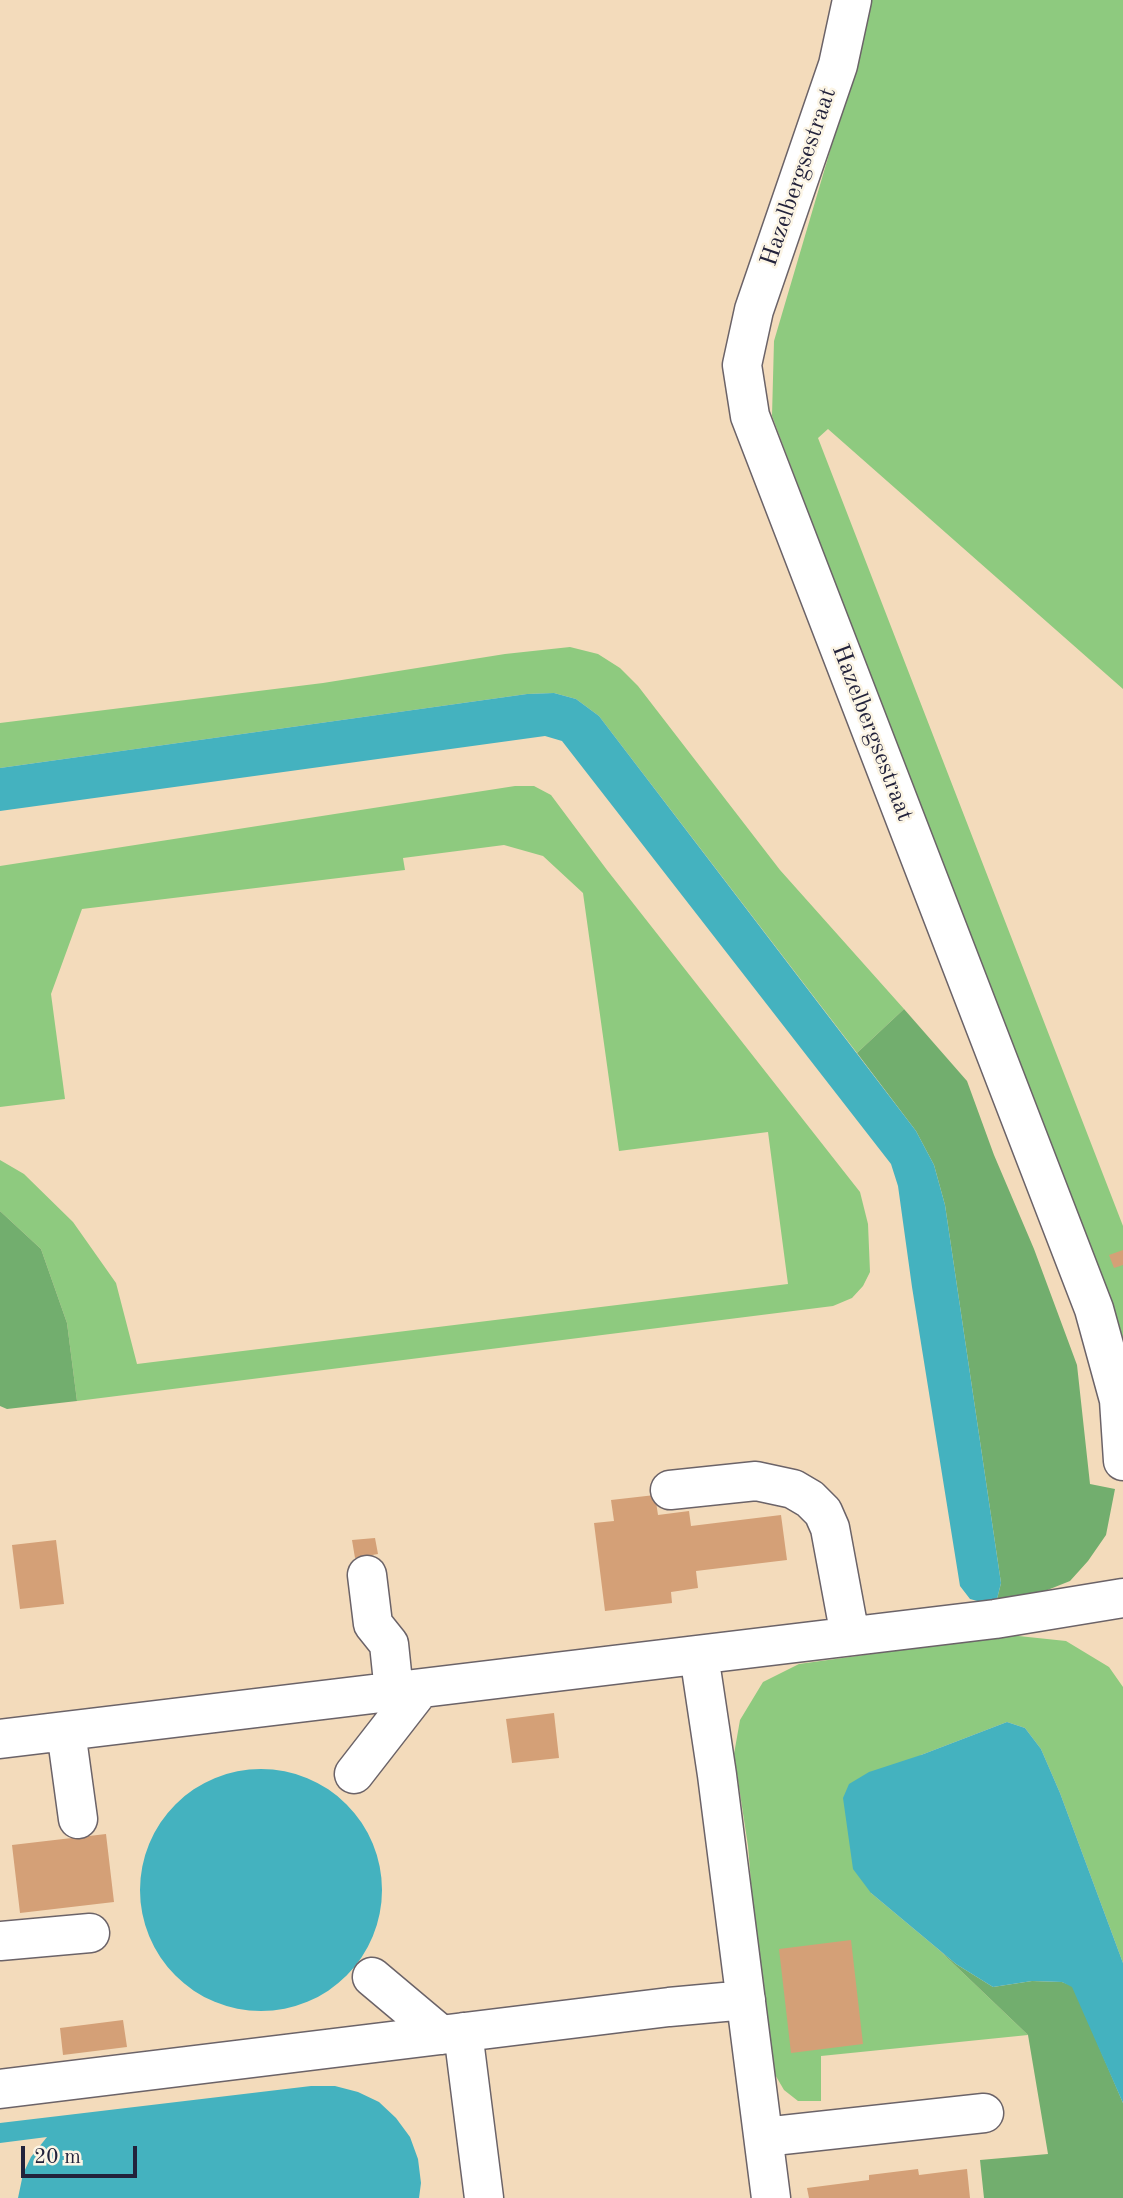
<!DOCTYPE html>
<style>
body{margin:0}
#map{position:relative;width:1123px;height:2198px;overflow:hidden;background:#f3dbbb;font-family:"Old Standard TT",serif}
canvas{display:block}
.scale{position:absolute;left:21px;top:2146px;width:116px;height:32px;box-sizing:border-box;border:4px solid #22223b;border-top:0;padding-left:9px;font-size:21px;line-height:24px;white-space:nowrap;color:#22223b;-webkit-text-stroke:5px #fcf5e5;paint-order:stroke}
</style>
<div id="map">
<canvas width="1123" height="2198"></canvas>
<div class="scale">20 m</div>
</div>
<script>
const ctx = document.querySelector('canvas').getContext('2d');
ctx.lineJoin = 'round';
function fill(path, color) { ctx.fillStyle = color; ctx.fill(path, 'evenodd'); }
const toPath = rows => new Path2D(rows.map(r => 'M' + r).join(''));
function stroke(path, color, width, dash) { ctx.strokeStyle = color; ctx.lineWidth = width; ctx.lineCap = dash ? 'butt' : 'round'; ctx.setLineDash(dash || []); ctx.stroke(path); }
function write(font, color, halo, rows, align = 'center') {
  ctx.font = font + ' "Old Standard TT",serif'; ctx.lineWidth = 5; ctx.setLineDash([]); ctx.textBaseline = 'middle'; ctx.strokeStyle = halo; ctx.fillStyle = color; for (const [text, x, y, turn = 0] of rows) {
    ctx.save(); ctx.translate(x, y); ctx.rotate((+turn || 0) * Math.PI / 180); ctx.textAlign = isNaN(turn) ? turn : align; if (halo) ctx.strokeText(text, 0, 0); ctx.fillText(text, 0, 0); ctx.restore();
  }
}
fill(toPath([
 [868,0,1123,0,1123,689,828,429,818,438,1123,1226,1123,1347,772,416,774,341,853,73],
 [570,647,598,654,620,668,638,686,780,870,904,1009,857,1053,599,716,576,699,554,693,527,694,0,768,0,723,323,683,505,654],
 [515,786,534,786,551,795,607,870,860,1192,868,1224,870,1272,863,1286,852,1298,833,1306,77,1401,67,1323,41,1249,0,1211,0,1160,24,1174,73,1222,116,1283,137,1364,788,1284,768,1132,619,1151,583,893,543,856,504,845,403,858,405,870,82,909,51,994,65,1099,0,1107,0,866],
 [1009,1635,1066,1641,1109,1667,1123,1687,1123,1963,1060,1793,1041,1749,1025,1728,1007,1722,921,1755,871,1893,938,1949,1028,2035,821,2056,821,2101,798,2101,784,2090,770,2066,761,2006,748,1846,734,1754,740,1720,763,1682,799,1664]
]), '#8eca7f');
fill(toPath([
 [904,1009,967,1081,994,1155,1034,1249,1077,1365,1090,1484,1115,1489,1106,1535,1088,1561,1070,1581,1020,1601,987,1601,997,1599,1001,1583,945,1205,934,1165,916,1131,857,1053],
 [0,1211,41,1249,67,1323,77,1401,7,1409,0,1406],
 [938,1949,956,1964,993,1987,1032,1981,1062,1982,1073,1986,1123,2103,1123,2198,984,2198,980,2160,1048,2154,1028,2035]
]), '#72ae6e');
fill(toPath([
 [554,693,576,699,599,716,916,1131,934,1165,945,1205,1001,1583,997,1599,981,1602,970,1599,960,1586,912,1287,898,1186,891,1164,562,741,545,736,0,811,0,768,527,694],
 [1007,1722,1025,1728,1041,1749,1060,1793,1123,1963,1123,2103,1072,1987,1062,1982,1032,1981,993,1987,956,1964,871,1893,853,1869,843,1798,849,1784,869,1772,921,1755],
 '140 1890a121 121 0 1 1 242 0a121 121 0 1 1-242 0Z',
 [311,2086,335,2086,358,2092,379,2102,396,2118,410,2137,418,2159,421,2183,419,2198,18,2198,23,2174,31,2157,47,2137,0,2143,0,2123]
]), '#44b2bf');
fill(toPath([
 [1123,1250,1123,1265,1114,1268,1109,1255],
 [655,1495,658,1515,689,1511,691,1526,781,1515,787,1560,696,1571,698,1588,671,1592,672,1603,605,1611,594,1523,614,1521,611,1500],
 [375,1538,378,1554,355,1558,352,1540],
 [56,1540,64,1604,20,1609,12,1545],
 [554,1713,559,1758,512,1763,506,1719],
 [106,1834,114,1902,20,1913,12,1845],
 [851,1940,863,2044,791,2053,779,1949],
 [123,2020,127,2047,63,2055,60,2028],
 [918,2169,919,2175,967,2169,970,2198,809,2198,807,2188,869,2180,869,2175]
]), '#d4a077');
const minor = toPath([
 [852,0,838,65,754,310,742,365,750,416,1094,1309,1119,1400,1123,1461],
 [670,1490,756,1481,793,1489,810,1499,823,1512,830,1528,850,1636],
 [367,1575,373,1624,389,1644,394,1692],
 [699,1655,717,1775,771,2198],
 [66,1731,78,1819],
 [0,1739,995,1619,1123,1598],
 [354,1774,420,1689],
 [0,1941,90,1933],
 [372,1977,441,2035],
 [463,2032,484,2198],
 [0,2089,669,2007,746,2000],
 [764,2137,984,2113]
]);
stroke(minor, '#6b6368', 41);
stroke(minor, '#fff', 38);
write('24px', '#22223b', '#fcf5e5', [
 ["Hazelbergsestraat",799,177,-71],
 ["Hazelbergsestraat",872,733,69]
]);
</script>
